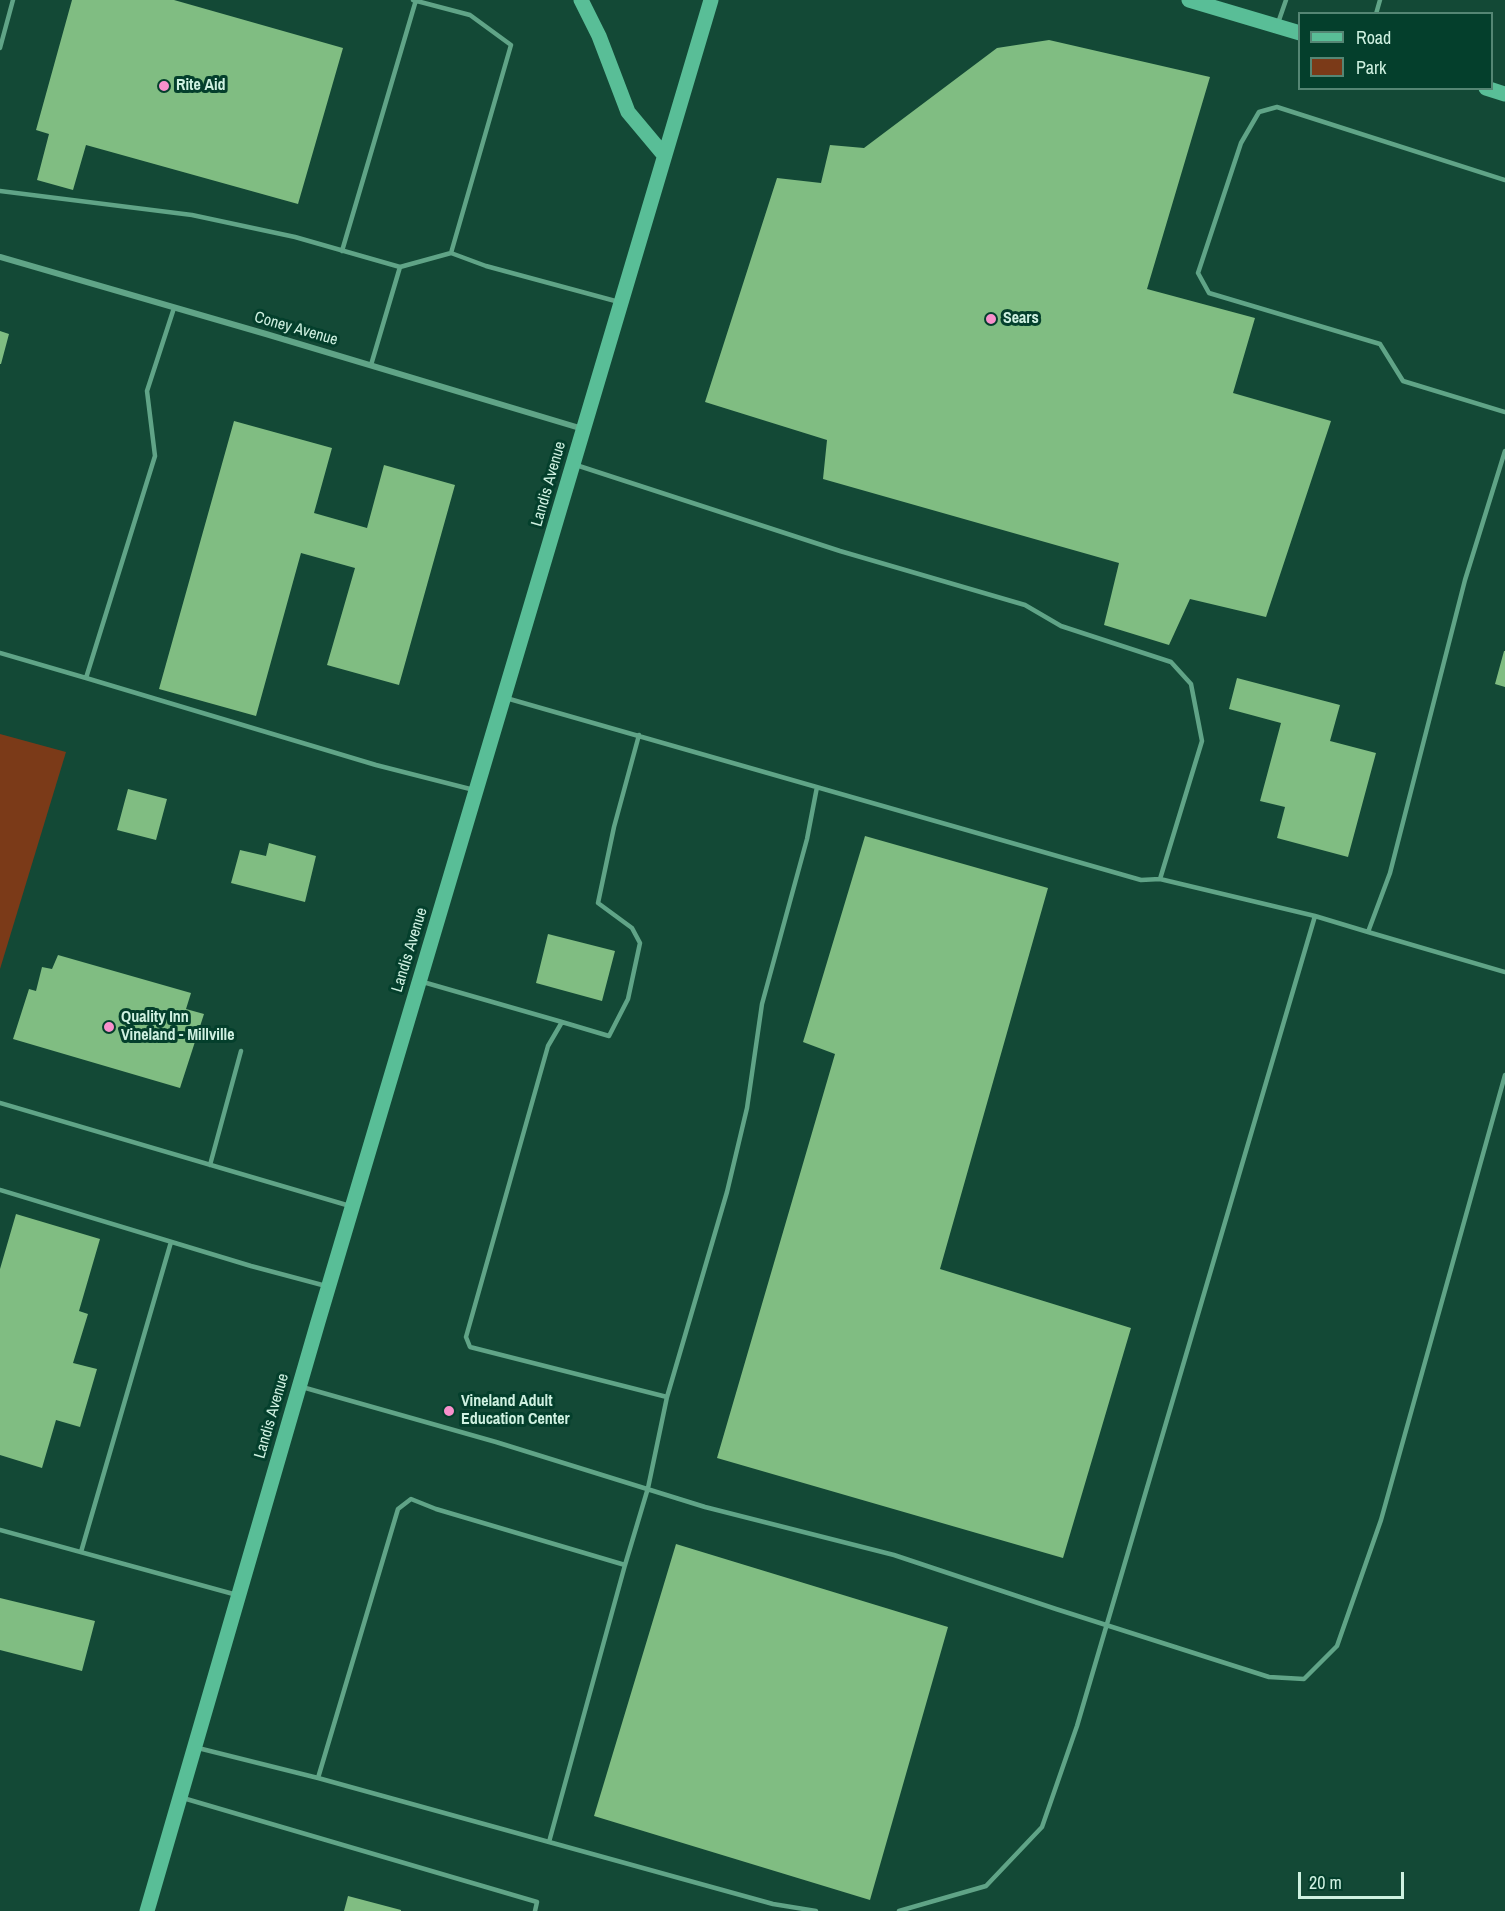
<!DOCTYPE html>
<style>
body{margin:0}
#map{position:relative;width:1505px;height:1911px;overflow:hidden;background:#134936;font-family:"Archivo Narrow",sans-serif}
canvas{display:block}
.legend{position:absolute;left:1298px;top:12px;width:195px;height:78px;box-sizing:border-box;background:#043f2c;border:2px solid #558674;margin:0;padding:8px 10px;list-style:none;font-size:18px;color:#cff1e1}
.legend li{display:flex;align-items:center;gap:12px;height:30px}
.legend b{width:30px;border:2px solid #558674}
.scale{position:absolute;left:1298px;top:1872px;width:106px;height:27px;box-sizing:border-box;border:3px solid #cff1e1;border-top:0;padding-left:8px;font-size:18px;line-height:21px;white-space:nowrap;color:#cff1e1;-webkit-text-stroke:4px #043f2c;paint-order:stroke}
</style>
<div id="map">
<canvas width="1505" height="1911"></canvas>
<ul class="legend">
<li><b style="height:8px;background:#59be97"></b>Road</li>
<li><b style="height:16px;background:#7b3a18"></b>Park</li>
</ul>
<div class="scale">20 m</div>
</div>
<script>
const ctx = document.querySelector('canvas').getContext('2d');
ctx.lineJoin = 'round';
function fill(path, color) { ctx.fillStyle = color; ctx.fill(path, 'evenodd'); }
const toPath = rows => new Path2D(rows.map(r => 'M' + r).join(''));
function stroke(path, color, width, dash) { ctx.strokeStyle = color; ctx.lineWidth = width; ctx.lineCap = dash ? 'butt' : 'round'; ctx.setLineDash(dash || []); ctx.stroke(path); }
function write(font, color, halo, rows, align = 'center') {
  ctx.font = font + ' "Archivo Narrow",sans-serif'; ctx.lineWidth = 6; ctx.setLineDash([]); ctx.textBaseline = 'middle'; ctx.strokeStyle = halo; ctx.fillStyle = color; for (const [text, x, y, turn = 0] of rows) {
    ctx.save(); ctx.translate(x, y); ctx.rotate((+turn || 0) * Math.PI / 180); ctx.textAlign = isNaN(turn) ? turn : align; if (halo) ctx.strokeText(text, 0, 0); ctx.fillText(text, 0, 0); ctx.restore();
  }
}
fill(toPath([
 [0,734,66,752,0,969]
]), '#7b3a18');
fill(toPath([
 [72,0,174,0,343,48,298,204,86,145,73,190,37,180,49,134,36,130],
 [1049,40,1210,77,1147,289,1255,318,1233,393,1331,421,1266,617,1190,599,1169,645,1104,625,1119,563,823,479,827,440,705,402,777,178,821,183,830,145,864,148,997,48],
 [0,331,9,334,1,364,0,364],
 [234,421,332,448,314,513,367,528,384,465,455,485,399,685,327,665,355,568,301,553,256,716,159,689],
 [1504,651,1505,651,1505,687,1495,684],
 [1237,678,1340,705,1330,741,1376,753,1348,857,1277,838,1285,807,1260,801,1281,723,1229,709],
 [128,789,167,799,156,840,117,830],
 [865,836,1048,888,940,1269,1131,1328,1063,1558,717,1458,835,1054,803,1042],
 [269,843,316,856,305,902,231,883,240,850,266,856],
 [548,934,615,951,602,1001,536,983],
 [58,955,191,993,186,1009,204,1014,180,1088,13,1039,29,989,36,991,42,967,52,969],
 [16,1214,100,1239,79,1311,88,1314,73,1363,97,1369,80,1427,56,1420,42,1468,0,1455,0,1269],
 [676,1544,948,1627,870,1900,594,1816],
 [0,1598,95,1621,82,1671,0,1650],
 [348,1896,401,1910,401,1911,344,1911]
]), '#80bd82');
stroke(toPath([
 [1376,14,1380,0],
 [1278,23,1286,0],
 [0,48,13,0],
 [1505,180,1277,107,1259,112,1241,143,1198,273,1209,293,1380,344,1403,381,1505,412],
 [0,191,192,215,295,237,400,267],
 [342,251,416,0],
 [451,253,486,266,619,302],
 [174,308,147,391,155,456,86,678,376,765,474,790],
 [371,365,400,267,451,253,511,45,470,15,413,0],
 [576,465,840,551,1025,605,1061,626,1171,662,1191,684,1202,741,1160,879],
 [0,653,86,678],
 [506,698,1141,880,1160,879,1315,916,1368,932,1390,873,1465,580,1505,451],
 [639,735,614,827,598,903,632,928,640,943,628,999,609,1036,562,1022,548,1046,466,1337,470,1347,667,1397],
 [1368,932,1505,972],
 [423,982,562,1022],
 [0,1103,350,1206],
 [210,1165,241,1051],
 [0,1190,251,1266,326,1286],
 [302,1387,496,1442,705,1507,894,1555,1056,1609,1269,1677,1304,1679,1337,1646,1381,1520,1505,1075],
 [0,1530,237,1595],
 [81,1552,171,1242],
 [625,1565,648,1488,667,1397,727,1192,747,1108,762,1004,807,839,817,787],
 [198,1748,318,1778],
 [183,1798,537,1902,535,1911],
 [549,1842,625,1565,436,1509,411,1499,398,1509,318,1778,549,1842,773,1904,816,1911],
 [899,1911,986,1886,1042,1827,1077,1726,1315,916]
]), '#60a487', 4.5);
stroke(toPath([
 [0,257,266,334,583,429]
]), '#60a487', 6);
stroke(toPath([
 [581,0,599,36,628,112,664,155],
 [1189,0,1300,33],
 [1486,88,1505,94],
 [147,1911,318,1322,711,0]
]), '#59be97', 15);
for (const [x, y, r, color] of [
 [164,86,6,"#f890cc"],
 [991,319,6,"#f890cc"],
 [109,1027,6,"#f890cc"],
 [449,1411,6,"#f890cc"]
]) { const dot = new Path2D(); dot.arc(x, y, r, 0, 2 * Math.PI); ctx.fillStyle = color; ctx.fill(dot); stroke(dot, '#043f2c', 2); }
write('bold 16px', '#cff1e1', '#043f2c', [
 ["Rite Aid",176,86],
 ["Sears",1003,319],
 ["Quality Inn",121,1018],
 ["Vineland - Millville",121,1036],
 ["Vineland Adult",461,1402],
 ["Education Center",461,1420]
], 'left');
write('16px', '#cff1e1', '#043f2c', [
 ["Coney Avenue",296,329,16],
 ["Landis Avenue",549,484,-74],
 ["Landis Avenue",410,950,-73],
 ["Landis Avenue",272,1416,-74]
]);
</script>
